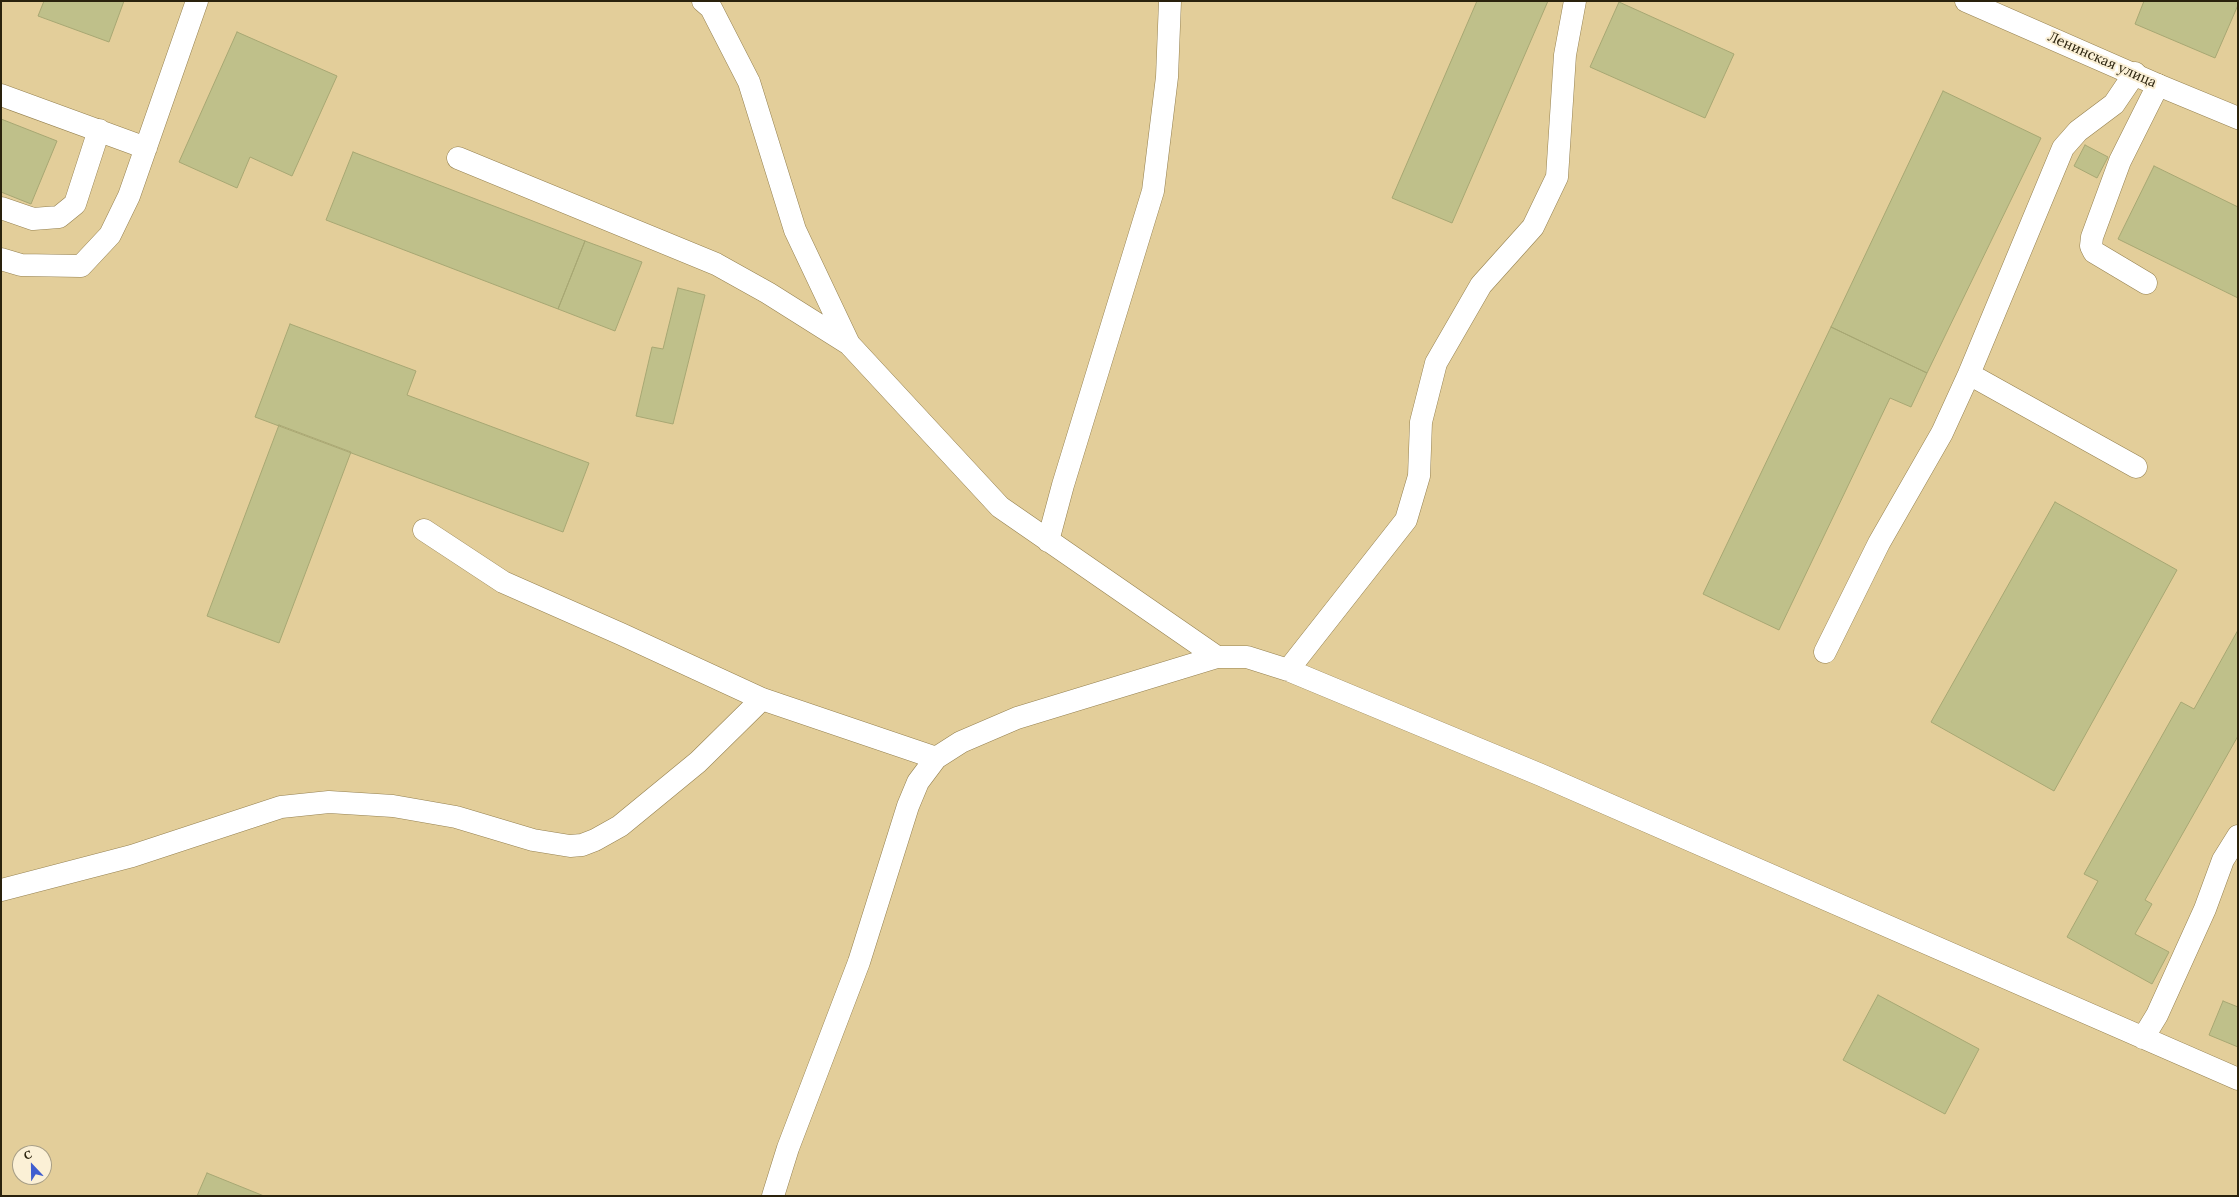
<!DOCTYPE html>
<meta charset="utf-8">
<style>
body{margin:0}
#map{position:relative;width:2239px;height:1197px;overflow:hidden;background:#e3ce9a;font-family:Lora,serif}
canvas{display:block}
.frame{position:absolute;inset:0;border:2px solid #2a220d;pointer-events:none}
.north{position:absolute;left:12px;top:1145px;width:40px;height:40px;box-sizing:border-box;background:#fbf0d6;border:1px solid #a79e86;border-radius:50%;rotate:338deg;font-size:11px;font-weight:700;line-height:16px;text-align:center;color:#2a220d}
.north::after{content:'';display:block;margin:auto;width:14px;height:18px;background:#3f5dcf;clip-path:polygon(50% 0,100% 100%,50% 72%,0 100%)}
</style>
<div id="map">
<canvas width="2239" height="1197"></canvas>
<div class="frame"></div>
<div class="north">С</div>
</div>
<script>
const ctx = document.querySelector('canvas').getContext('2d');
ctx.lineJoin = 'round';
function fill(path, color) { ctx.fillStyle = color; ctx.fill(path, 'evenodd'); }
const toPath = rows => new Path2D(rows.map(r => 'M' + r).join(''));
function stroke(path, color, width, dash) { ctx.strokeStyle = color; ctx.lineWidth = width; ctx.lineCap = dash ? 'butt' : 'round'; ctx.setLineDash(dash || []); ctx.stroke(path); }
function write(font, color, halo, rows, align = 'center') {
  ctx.font = font + ' Lora,serif'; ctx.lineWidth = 4; ctx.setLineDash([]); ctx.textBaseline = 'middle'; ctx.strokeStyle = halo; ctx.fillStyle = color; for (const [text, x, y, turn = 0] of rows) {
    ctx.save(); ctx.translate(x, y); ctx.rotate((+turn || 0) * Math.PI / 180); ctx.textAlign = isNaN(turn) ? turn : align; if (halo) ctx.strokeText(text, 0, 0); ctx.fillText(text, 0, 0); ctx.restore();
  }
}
const building = toPath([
 [44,1,124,1,109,42,38,16,44,1],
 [1477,1,1548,1,1452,223,1392,198,1477,1],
 [2144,1,2238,1,2238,5,2215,58,2135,24,2144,1],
 [1619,2,1734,54,1705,118,1590,67,1619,2],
 [237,32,337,76,292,176,250,157,237,188,179,162,237,32],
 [1943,91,2041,138,1927,373,1831,327,1943,91],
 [1,119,57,141,31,204,1,192,1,119],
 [2085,145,2108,157,2097,178,2074,166,2085,145],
 [353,152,585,241,558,309,326,220,353,152],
 [2154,166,2238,207,2238,298,2118,239,2154,166],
 [585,241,642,262,615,331,558,309,585,241],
 [678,288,705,295,673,424,636,416,652,347,663,349,678,288],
 [290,324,416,371,407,395,589,463,563,532,255,417,290,324],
 [1831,327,1927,373,1911,407,1890,398,1779,630,1703,594,1831,327],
 [279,425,351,452,279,643,207,616,279,425],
 [2055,502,2177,570,2054,791,1931,722,2055,502],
 [2238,630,2238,736,2145,900,2152,904,2135,934,2169,952,2152,984,2067,937,2098,881,2084,874,2181,702,2194,709,2238,630],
 [1878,995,1979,1049,1945,1114,1843,1060,1878,995],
 [2223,1001,2238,1007,2238,1047,2209,1035,2223,1001],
 [207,1173,264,1196,197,1196,207,1173]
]);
fill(building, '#bfc08a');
stroke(building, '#a7a773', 1);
const minor = toPath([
 [703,1,711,8,749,82,795,230,849,344],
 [2135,73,2114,104,2078,131,2063,148,1969,374,2136,467],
 [1,95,146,148],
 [458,158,716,264,768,293,849,344,1000,507,1217,657],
 [1,208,33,219,59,217,75,204,99,130],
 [1,259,21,265,81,266,110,235,129,196,197,1],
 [2146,283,2094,252,2091,246,2092,237,2120,161,2158,85],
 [424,530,503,582,621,634,762,699,936,758],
 [1048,541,1063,485,1153,191,1167,77,1170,1],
 [1825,652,1879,543,1942,433,1969,374],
 [1288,670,1406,520,1419,476,1421,422,1436,363,1481,285,1533,227,1557,177,1565,55,1575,1],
 [1,890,132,856,281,807,329,802,393,806,456,817,533,840,570,846,582,845,595,840,620,826,698,762,762,699],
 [2143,1038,2157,1015,2205,909,2223,860,2238,836],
 [773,1196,788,1148,859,962,908,806,918,782,936,758,961,742,1017,718,1217,657,1247,657,1288,670,1541,775,2238,1079]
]);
const major = toPath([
 [1966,1,2158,85,2238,118]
]);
stroke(minor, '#958150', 23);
stroke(major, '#958150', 23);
stroke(minor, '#fff', 22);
stroke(major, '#fff', 22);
write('14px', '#2a220d', '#fbf0d6', [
 ["Ленинская улица",2102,60,24]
]);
</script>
